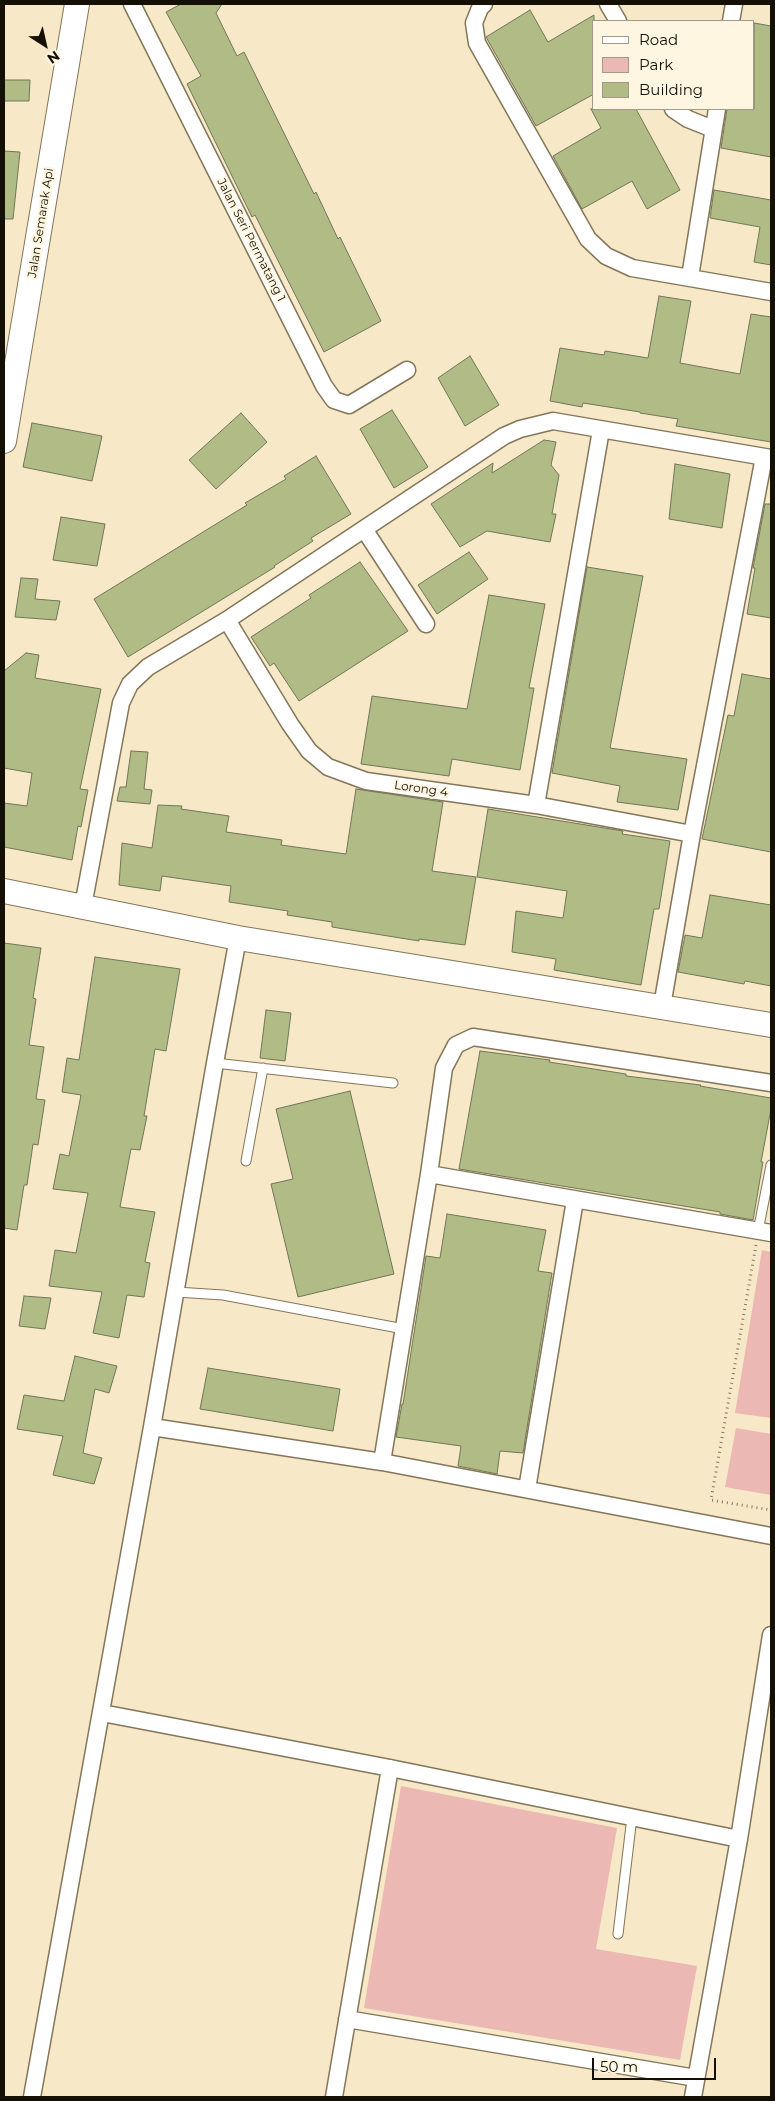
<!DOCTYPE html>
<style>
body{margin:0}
#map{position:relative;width:775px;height:2101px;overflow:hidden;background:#f7e8c8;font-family:Montserrat,sans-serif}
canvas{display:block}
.frame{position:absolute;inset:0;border:5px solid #151006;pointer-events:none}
.legend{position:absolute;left:592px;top:20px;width:162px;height:90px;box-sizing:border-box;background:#fff6e2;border:1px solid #a19a8a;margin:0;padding:6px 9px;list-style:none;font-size:15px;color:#151006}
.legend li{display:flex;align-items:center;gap:10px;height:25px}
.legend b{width:25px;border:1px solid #a19a8a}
.north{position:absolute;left:20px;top:20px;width:50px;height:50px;-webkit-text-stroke:4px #fff6e2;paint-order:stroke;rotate:145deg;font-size:14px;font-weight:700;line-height:20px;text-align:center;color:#151006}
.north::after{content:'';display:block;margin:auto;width:18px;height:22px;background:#151006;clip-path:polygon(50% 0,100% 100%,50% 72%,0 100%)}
.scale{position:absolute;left:592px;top:2058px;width:124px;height:22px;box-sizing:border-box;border:2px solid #151006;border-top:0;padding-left:6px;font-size:15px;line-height:18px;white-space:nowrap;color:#151006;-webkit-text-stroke:4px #fff6e2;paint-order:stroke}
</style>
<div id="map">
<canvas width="775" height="2101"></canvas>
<div class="frame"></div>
<ul class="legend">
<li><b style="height:6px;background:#fff"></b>Road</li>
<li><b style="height:14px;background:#ebb8b3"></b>Park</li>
<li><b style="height:14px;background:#b1bb86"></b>Building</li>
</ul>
<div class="north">N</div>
<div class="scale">50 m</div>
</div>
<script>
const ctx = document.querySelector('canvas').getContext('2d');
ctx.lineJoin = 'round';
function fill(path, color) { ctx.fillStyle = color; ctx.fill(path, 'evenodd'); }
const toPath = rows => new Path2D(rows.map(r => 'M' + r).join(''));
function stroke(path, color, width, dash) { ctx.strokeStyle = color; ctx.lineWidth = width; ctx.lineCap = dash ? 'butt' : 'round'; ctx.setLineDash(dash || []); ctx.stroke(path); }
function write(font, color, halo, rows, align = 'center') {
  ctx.font = font + ' Montserrat,sans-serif'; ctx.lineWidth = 4.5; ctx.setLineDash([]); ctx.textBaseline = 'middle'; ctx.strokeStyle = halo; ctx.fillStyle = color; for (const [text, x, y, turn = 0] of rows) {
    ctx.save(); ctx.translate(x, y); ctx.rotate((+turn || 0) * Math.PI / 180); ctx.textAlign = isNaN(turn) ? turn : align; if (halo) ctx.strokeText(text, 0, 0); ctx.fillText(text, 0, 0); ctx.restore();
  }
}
fill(toPath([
 [762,1250,771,1252,771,1418,735,1413],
 [736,1428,771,1434,771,1495,725,1487],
 [401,1786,617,1828,596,1949,697,1966,680,2060,364,2008]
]), '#ebb8b3');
const building = toPath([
 [181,4,222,4,216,13,237,56,244,52,314,194,316,192,338,239,340,237,381,321,324,352,255,215,252,217,187,84,201,76,166,12,181,4],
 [530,10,548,42,594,15,594,94,536,126,486,37,530,10],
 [754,23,771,26,771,157,721,148,727,109,754,109,754,23],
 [4,80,30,80,29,101,4,101,4,80],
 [591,109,636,109,680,190,647,209,632,181,582,209,553,156,601,128,591,109],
 [4,151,20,152,13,219,4,219,4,151],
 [714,190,771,200,771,265,754,262,760,227,710,218,714,190],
 [659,296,691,301,680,363,740,374,751,314,771,317,771,442,676,426,678,419,640,413,640,412,583,403,582,407,550,401,560,348,604,355,605,351,648,358,659,296],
 [470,356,499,405,465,426,438,378,470,356],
 [392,410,428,467,394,488,360,429,392,410],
 [241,413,267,442,216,489,189,460,241,413],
 [32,423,102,436,92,481,23,467,32,423],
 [544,440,556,442,551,465,559,475,552,514,556,514,550,542,487,531,460,547,431,504,493,463,492,473,544,440],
 [316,456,351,514,311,538,313,541,274,566,275,567,128,657,94,599,247,505,245,503,286,479,284,476,316,456],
 [675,464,730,474,722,528,669,519,675,464],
 [765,504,771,504,771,618,747,614,755,568,753,568,765,504],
 [61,517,105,524,97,566,53,560,61,517],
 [469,552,488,579,437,614,418,585,469,552],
 [360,562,408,631,299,701,274,663,270,666,251,637,311,598,309,595,360,562],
 [587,567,643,576,610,748,687,759,678,810,617,802,620,786,552,773,587,567],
 [21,578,38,579,35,599,60,601,56,620,15,617,21,578],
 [489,595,545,604,529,688,534,688,520,770,452,759,449,776,361,764,372,696,467,709,489,595],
 [26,653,39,655,35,678,101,689,80,789,88,790,81,827,78,826,72,860,4,847,4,803,27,806,32,773,4,768,4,671,26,653],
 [742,674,771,679,771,852,702,839,728,715,734,716,742,674],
 [131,751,148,752,144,789,152,790,150,804,117,801,120,787,126,787,131,751],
 [356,789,443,802,432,871,476,877,465,945,419,939,419,941,332,927,332,922,287,915,288,911,229,902,231,886,162,876,160,891,119,885,122,843,152,848,158,805,182,806,181,809,229,816,226,832,282,840,281,845,346,854,356,789],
 [488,809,623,831,622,834,670,841,659,909,654,909,641,985,554,970,556,959,512,952,516,911,563,918,567,891,477,877,488,809],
 [710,895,771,905,771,986,745,981,744,984,678,972,685,935,702,938,710,895],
 [4,943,41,948,33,998,36,999,29,1045,44,1047,36,1099,45,1100,38,1145,33,1144,27,1185,24,1185,17,1230,4,1228,4,943],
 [95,957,180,969,166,1051,155,1049,144,1116,147,1116,140,1150,131,1149,120,1207,155,1212,145,1262,150,1263,144,1297,127,1295,119,1338,93,1333,102,1292,49,1286,55,1250,76,1253,88,1193,53,1189,60,1154,69,1156,81,1095,62,1092,67,1058,79,1060,95,957],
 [266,1010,291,1013,285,1061,260,1058,266,1010],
 [480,1051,550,1060,549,1062,626,1074,626,1076,701,1085,700,1086,771,1098,771,1109,761,1162,763,1162,753,1220,720,1214,720,1212,459,1169,480,1051],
 [350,1091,394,1274,298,1297,271,1184,293,1179,276,1109,350,1091],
 [447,1214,546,1230,538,1271,552,1273,523,1453,500,1451,497,1474,458,1466,461,1446,396,1437,402,1404,403,1404,426,1256,440,1258,447,1214],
 [24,1296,51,1298,45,1329,19,1326,24,1296],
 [75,1356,117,1366,109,1393,95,1389,83,1453,102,1458,94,1484,53,1475,63,1436,17,1429,24,1395,64,1401,75,1356],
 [208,1368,340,1389,333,1431,200,1409,208,1368]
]);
fill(building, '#b1bb86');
stroke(building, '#707657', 1);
const lane = toPath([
 [215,1063,393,1083],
 [246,1161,263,1068],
 [758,1231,771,1165],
 [176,1292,223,1295,404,1329],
 [618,1934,632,1817]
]);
const street = toPath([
 [132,4,324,386,334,400,349,405,407,370],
 [484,4,480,8,474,23,477,43,588,239,606,256,632,268,771,292],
 [608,4,618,21],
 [731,21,734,4],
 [673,109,688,119,713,129],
 [690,277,717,109],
 [364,529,426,624],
 [227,620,290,724,309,751,328,767,366,781,536,805,692,834],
 [536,805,601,430],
 [83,906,121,703,130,684,148,667,227,620,504,436,520,429,553,421,771,458],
 [662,1006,692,834,764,457],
 [429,1174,771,1233],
 [152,1427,382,1462,771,1536],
 [382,1462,429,1174,444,1068,456,1045,473,1037,771,1083],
 [527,1489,575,1200],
 [102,1713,390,1768,739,1839],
 [347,2019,696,2078],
 [32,2097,152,1427,215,1063,238,938],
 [334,2097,390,1768],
 [693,2097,739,1839,771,1635]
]);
const secondary = toPath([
 [4,441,77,4],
 [4,891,238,938,771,1025]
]);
stroke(lane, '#837659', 11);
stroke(street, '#837659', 19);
stroke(secondary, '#837659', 26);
stroke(toPath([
 [756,1245,711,1500,771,1510]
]), '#837965', 3, [1, 4]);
stroke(lane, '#fff', 9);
stroke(street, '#fff', 16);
stroke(secondary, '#fff', 24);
write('12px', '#151006', '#fff6e2', [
 ["Jalan Semarak Api",41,223,-81],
 ["Jalan Seri Permatang 1",251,240,63],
 ["Lorong 4",421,789,8]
]);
</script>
